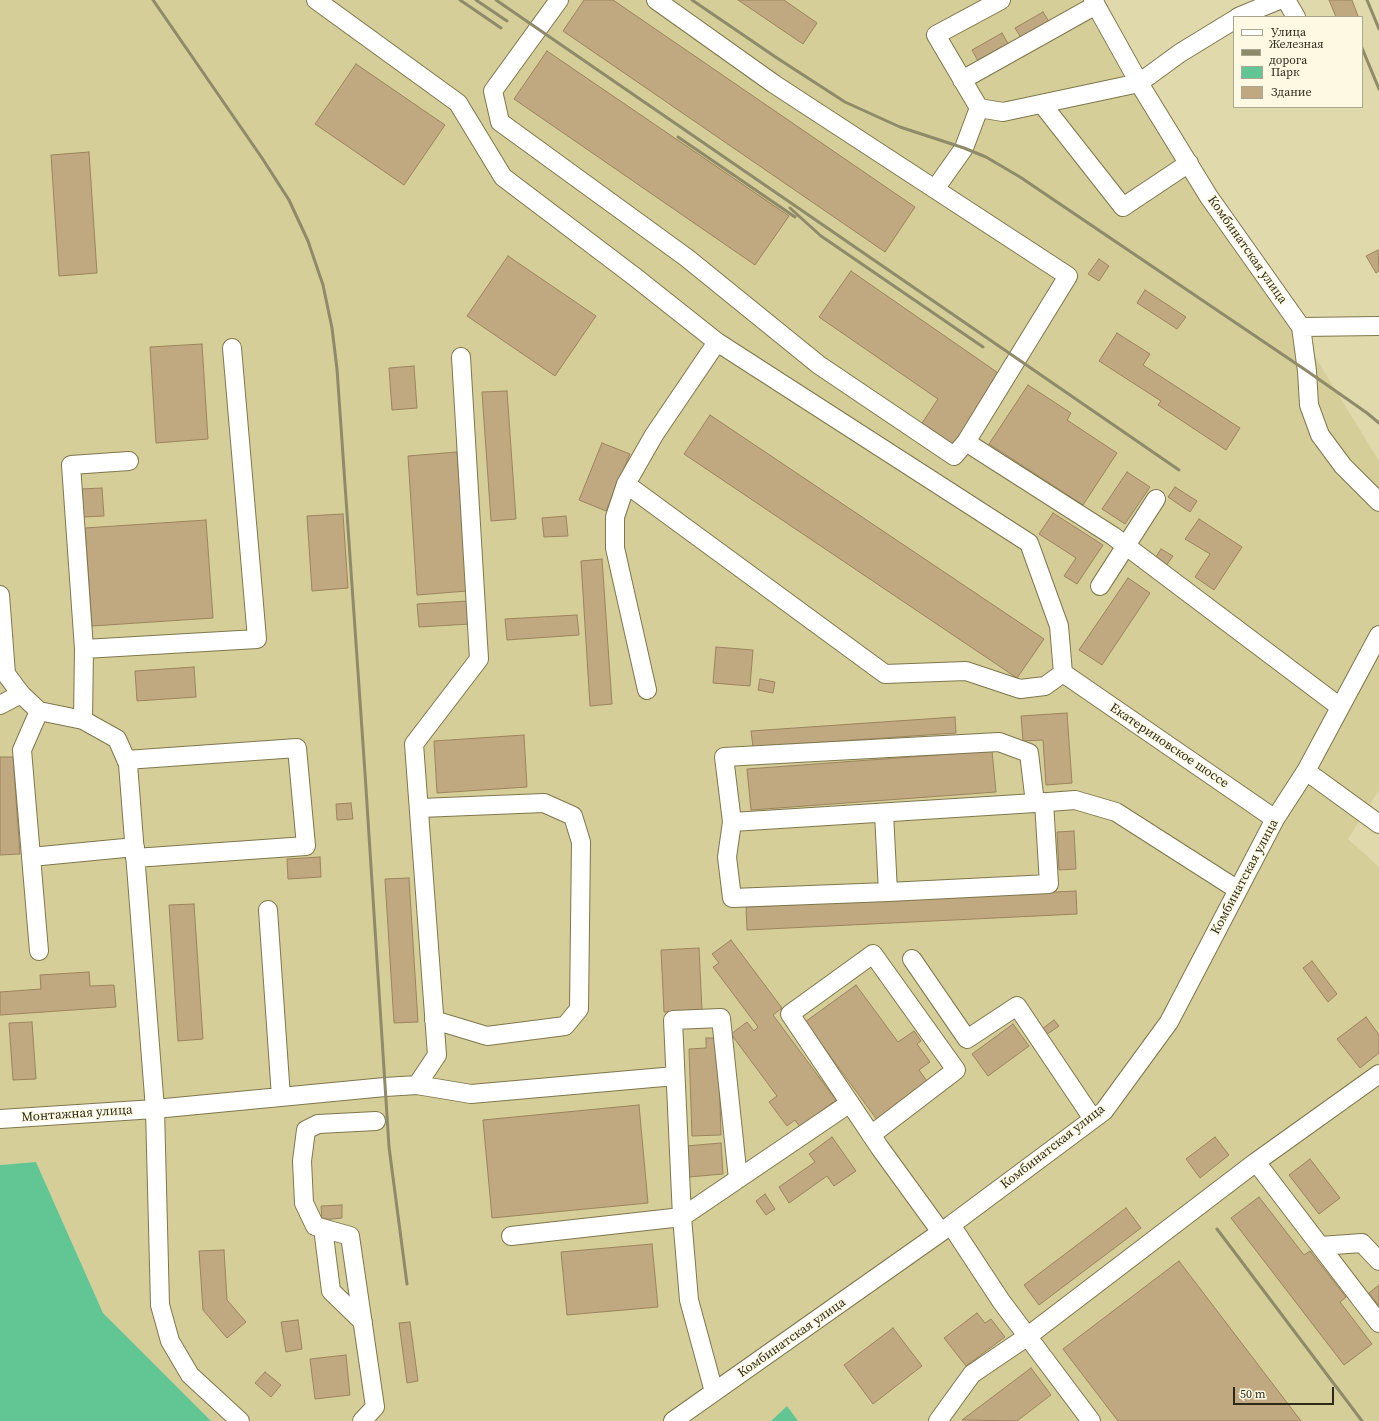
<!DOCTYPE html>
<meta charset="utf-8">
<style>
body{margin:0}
#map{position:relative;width:1379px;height:1421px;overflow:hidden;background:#e0d9ab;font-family:"Source Serif 4",serif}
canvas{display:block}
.legend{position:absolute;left:1233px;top:16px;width:130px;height:92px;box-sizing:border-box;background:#fdf9e2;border:1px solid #aaa692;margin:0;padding:5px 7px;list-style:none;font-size:12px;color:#2d2a19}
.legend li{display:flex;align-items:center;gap:8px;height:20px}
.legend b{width:20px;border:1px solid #aaa692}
.scale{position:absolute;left:1233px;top:1387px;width:101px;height:18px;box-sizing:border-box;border:2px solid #2d2a19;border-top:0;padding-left:5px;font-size:12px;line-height:14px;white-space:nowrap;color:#2d2a19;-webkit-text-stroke:3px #fdf9e2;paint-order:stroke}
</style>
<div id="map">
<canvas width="1379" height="1421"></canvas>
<ul class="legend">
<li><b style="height:5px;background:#fff"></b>Улица</li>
<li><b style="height:5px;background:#8f8a69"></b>Железная дорога</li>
<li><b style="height:11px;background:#61c694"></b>Парк</li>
<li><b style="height:11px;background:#c0a880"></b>Здание</li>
</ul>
<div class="scale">50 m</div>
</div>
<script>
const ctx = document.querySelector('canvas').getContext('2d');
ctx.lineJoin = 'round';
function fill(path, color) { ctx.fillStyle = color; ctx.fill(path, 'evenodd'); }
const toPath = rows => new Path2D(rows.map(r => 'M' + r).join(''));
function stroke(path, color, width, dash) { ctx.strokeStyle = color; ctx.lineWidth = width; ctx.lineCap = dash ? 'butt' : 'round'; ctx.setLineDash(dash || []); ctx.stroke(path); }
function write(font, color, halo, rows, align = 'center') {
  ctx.font = font + ' "Source Serif 4",serif'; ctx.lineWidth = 3; ctx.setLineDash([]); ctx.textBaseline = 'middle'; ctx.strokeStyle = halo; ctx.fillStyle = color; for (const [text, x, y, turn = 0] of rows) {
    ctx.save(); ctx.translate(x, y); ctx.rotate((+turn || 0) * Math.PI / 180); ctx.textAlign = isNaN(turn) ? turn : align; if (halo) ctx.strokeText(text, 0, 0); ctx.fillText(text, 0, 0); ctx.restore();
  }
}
fill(toPath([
 [0,0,1096,0,1379,461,1379,790,1348,839,1379,867,1379,1421,798,1421,787,1406,771,1421,208,1421,103,1313,36,1162,0,1165]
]), '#d6ce98');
fill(toPath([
 [36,1162,103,1313,211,1421,0,1421,0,1165],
 [787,1406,798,1421,771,1421]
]), '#61c694');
const building = toPath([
 [584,0,613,0,915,207,885,252,563,31,584,0],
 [738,0,784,0,817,23,803,44,738,0],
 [1329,0,1352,0,1358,16,1355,17,1336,17,1329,0],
 [1043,12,1051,25,1023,41,1015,28,1043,12],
 [1002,33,1010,47,979,63,972,50,1002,33],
 [547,51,789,216,755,265,514,99,547,51],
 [356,64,445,125,404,185,315,124,356,64],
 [89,152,97,273,59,276,51,155,89,152],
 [1378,250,1379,271,1376,273,1366,256,1378,250],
 [508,256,596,316,555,376,467,316,508,256],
 [1099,259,1109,266,1099,281,1088,274,1099,259],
 [851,271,1001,375,953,444,922,423,938,399,819,317,851,271],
 [1145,290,1186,317,1177,329,1137,303,1145,290],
 [1117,333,1150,354,1143,365,1240,428,1226,450,1158,405,1161,401,1099,361,1117,333],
 [202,344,208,439,156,443,150,347,202,344],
 [414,366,417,408,392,410,389,368,414,366],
 [1028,385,1071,413,1067,420,1117,453,1083,505,989,444,1028,385],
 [507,391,516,519,491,521,482,392,507,391],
 [710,415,1044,639,1017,678,684,454,710,415],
 [602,443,630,454,606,511,579,500,602,443],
 [457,452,467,591,417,595,408,456,457,452],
 [1127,472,1150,487,1125,524,1102,509,1127,472],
 [1175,487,1197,501,1190,512,1168,497,1175,487],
 [102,488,104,516,83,517,81,489,102,488],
 [1053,513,1103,545,1077,584,1064,576,1076,558,1039,534,1053,513],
 [343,514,348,588,312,591,307,516,343,514],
 [566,516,568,536,544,537,542,518,566,516],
 [1199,519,1242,547,1214,590,1195,577,1210,554,1185,539,1199,519],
 [206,520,213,618,92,626,85,528,206,520],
 [1161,549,1173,556,1163,570,1152,563,1161,549],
 [602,559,612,704,590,706,581,561,602,559],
 [1128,578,1150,593,1102,665,1079,650,1128,578],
 [469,601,470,624,419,627,417,604,469,601],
 [577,615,579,635,507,640,505,619,577,615],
 [716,647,753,650,750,686,713,683,716,647],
 [194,667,196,697,137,701,135,671,194,667],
 [760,679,775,682,773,693,758,690,760,679],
 [1067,713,1072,783,1046,785,1043,740,1023,741,1021,716,1067,713],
 [955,717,956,733,753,747,751,731,955,717],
 [524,735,527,787,437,793,434,741,524,735],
 [992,751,996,792,751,810,747,769,992,751],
 [0,757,13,757,20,854,0,855,0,757],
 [351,803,353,819,337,820,336,804,351,803],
 [1074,831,1076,869,1059,870,1057,832,1074,831],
 [320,857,321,877,288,879,287,859,320,857],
 [409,878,418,1022,394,1023,385,879,409,878],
 [1076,891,1077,914,747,930,746,907,1076,891],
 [194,904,203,1039,178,1041,169,905,194,904],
 [731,940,782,1008,773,1015,836,1100,800,1127,795,1120,787,1126,769,1102,777,1096,731,1034,747,1022,754,1031,758,1027,713,967,719,963,712,954,731,940],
 [699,948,702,1010,664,1012,661,950,699,948],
 [1312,961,1337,994,1328,1002,1303,968,1312,961],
 [89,972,90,986,114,985,116,1007,0,1015,0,992,41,989,40,975,89,972],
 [856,985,898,1042,914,1031,921,1041,917,1044,930,1062,919,1070,929,1084,878,1121,805,1022,856,985],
 [1366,1017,1379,1035,1379,1053,1360,1068,1337,1039,1366,1017],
 [1054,1020,1059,1026,1046,1035,1042,1029,1054,1020],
 [32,1022,36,1079,13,1080,9,1023,32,1022],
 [1013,1024,1029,1046,988,1076,972,1054,1013,1024],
 [706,1038,718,1038,721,1135,692,1136,689,1049,706,1048,706,1038],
 [639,1105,648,1203,492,1218,483,1120,639,1105],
 [832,1137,856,1171,834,1186,827,1176,789,1203,779,1187,815,1162,809,1154,832,1137],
 [1215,1137,1229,1155,1200,1178,1186,1159,1215,1137],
 [721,1143,723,1174,689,1177,686,1146,721,1143],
 [1310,1159,1340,1198,1319,1214,1289,1175,1310,1159],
 [765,1194,775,1209,766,1215,756,1201,765,1194],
 [1259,1197,1304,1255,1310,1251,1346,1297,1340,1302,1372,1344,1344,1365,1231,1218,1259,1197],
 [342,1205,342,1218,322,1220,321,1206,342,1205],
 [1126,1208,1141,1228,1039,1305,1024,1285,1126,1208],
 [652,1244,658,1307,567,1315,561,1252,652,1244],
 [224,1250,227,1300,246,1322,227,1338,203,1310,199,1251,224,1250],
 [1179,1261,1301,1421,1118,1421,1063,1349,1179,1261],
 [1379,1285,1379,1306,1369,1293,1379,1285],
 [977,1313,985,1323,991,1319,1005,1337,966,1366,944,1338,977,1313],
 [298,1320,302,1349,286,1352,281,1322,298,1320],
 [410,1322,418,1381,407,1383,399,1323,410,1322],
 [893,1328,922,1366,873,1404,844,1365,893,1328],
 [346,1355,350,1395,315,1399,310,1359,346,1355],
 [1031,1368,1051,1395,1017,1421,962,1420,1031,1368],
 [265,1372,281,1385,271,1397,255,1383,265,1372]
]);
fill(building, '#c0a880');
stroke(building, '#9c855e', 1);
const minor = toPath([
 [316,0,458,103,503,177,635,277,717,342,1029,543,1059,626,1063,673],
 [559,0,493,91,500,122,687,258,819,365,954,456,966,442],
 [656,0,774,84,1068,276,966,442,1113,536,1340,707],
 [1093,0,1142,88,1209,197,1301,327,1307,371,1309,405,1320,435,1343,466,1379,502],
 [1286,0,1296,17],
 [1238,17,1279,0],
 [962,80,1096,5],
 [1042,104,1123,207,1189,163],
 [979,108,1003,112,1139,83,1180,53,1234,20],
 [935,189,964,148,979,108,936,35,1001,0],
 [1301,327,1379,326],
 [626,484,885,674,966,671,1020,689,1045,686,1063,673],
 [1100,586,1156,499],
 [0,595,6,674,21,694,39,711,83,720,117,739,128,764,155,1109,160,1305,170,1341,190,1375,240,1421],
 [84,649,257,639,232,348],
 [1063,673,1275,819],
 [647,690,615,548,615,517,626,484,654,435,717,342],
 [0,705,21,694],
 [83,720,84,649,71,465,129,461],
 [126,760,297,748,306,846,135,858],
 [1306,771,1379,824],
 [1035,803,1029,753,999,742,724,757,732,822,1035,803,1075,800,1116,812,1238,890],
 [420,808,544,803,573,816,581,842,579,1009,565,1026,487,1036,434,1020],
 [884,813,888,892],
 [732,822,727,857,732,898,888,892,1049,884,1044,802],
 [31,857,135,847],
 [268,910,281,1097],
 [39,951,22,750,39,711],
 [912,959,967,1039,1017,1006,1093,1119],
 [417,1085,437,1055,414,744,479,659,461,357],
 [0,1119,155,1109,385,1087,417,1085,471,1094,675,1076],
 [871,1135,956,1070,873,954,790,1014,880,1148,941,1232],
 [1256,1162,1379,1323],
 [951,1225,1001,1301,1091,1421],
 [323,1228,331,1291,363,1322],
 [511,1236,682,1217,850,1103],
 [1320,1246,1362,1243,1379,1261],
 [714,1392,689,1300,682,1217,673,1020,721,1018,738,1179],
 [362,1421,375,1407,350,1236,315,1226,304,1203,302,1161,306,1130,318,1124,376,1121],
 [673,1421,951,1225,1104,1111,1169,1022,1275,819,1306,771,1379,635],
 [938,1421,972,1374,1028,1336,1256,1162,1379,1074]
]);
stroke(minor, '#7e774d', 20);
stroke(minor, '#fff', 18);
stroke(toPath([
 [153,0,262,158,289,200,308,241,323,285,332,328,337,369,365,773,389,1147,407,1284],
 [460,0,501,28],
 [476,0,507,21],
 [496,0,1179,470],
 [692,0,777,58,845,102,900,127,964,148,986,157,1020,177,1307,371,1367,413,1379,423],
 [1367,0,1379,29],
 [1362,48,1379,89],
 [678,137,795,217],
 [790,208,821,236,983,347],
 [1217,1229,1362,1421]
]), '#8f8a69', 3);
write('13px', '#2d2a19', '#fdf9e2', [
 ["Комбинатская улица",1247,250,55],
 ["Екатериновское шоссе",1169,746,34],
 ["Комбинатская улица",1245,877,-62],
 ["Монтажная улица",77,1114,-4],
 ["Комбинатская улица",1053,1147,-38],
 ["Комбинатская улица",792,1338,-35]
]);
</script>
